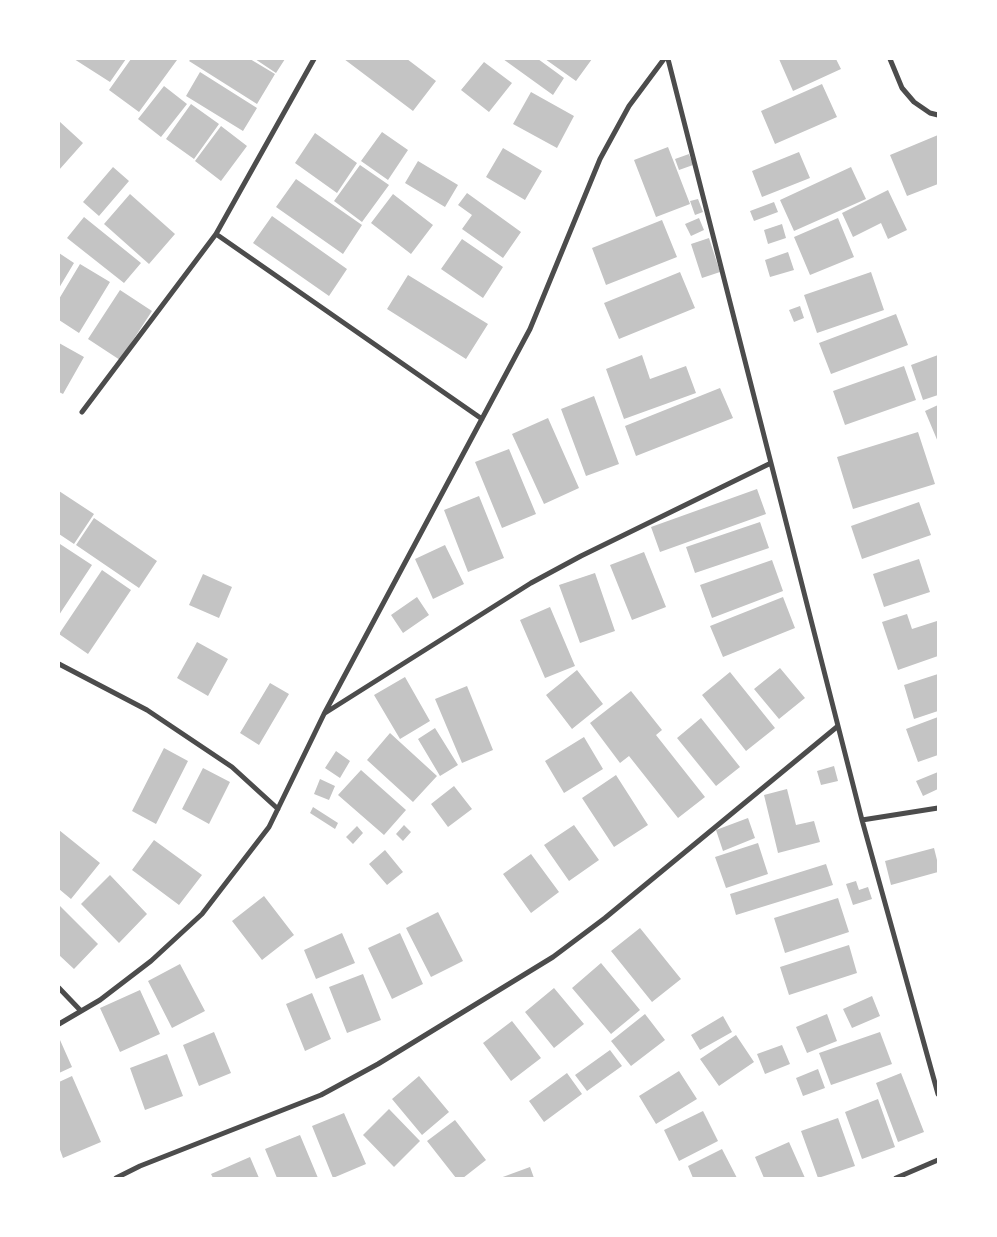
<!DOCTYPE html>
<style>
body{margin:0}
#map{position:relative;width:997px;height:1237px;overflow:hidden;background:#fff;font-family:Raleway,sans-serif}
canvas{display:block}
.frame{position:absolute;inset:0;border:60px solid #fff;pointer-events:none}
</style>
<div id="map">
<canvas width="997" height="1237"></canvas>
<div class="frame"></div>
</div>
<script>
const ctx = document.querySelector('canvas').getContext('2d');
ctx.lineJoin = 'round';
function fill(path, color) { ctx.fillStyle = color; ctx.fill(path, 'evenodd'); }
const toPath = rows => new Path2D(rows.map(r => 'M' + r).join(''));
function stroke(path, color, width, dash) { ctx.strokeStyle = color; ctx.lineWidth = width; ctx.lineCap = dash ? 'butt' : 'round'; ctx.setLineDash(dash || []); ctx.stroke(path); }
fill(toPath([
 [74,59,126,59,110,82],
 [131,59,177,60,139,112,109,90],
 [191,59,250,59,275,74,257,104,189,61],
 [255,59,285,59,276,73],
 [344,59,407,59,436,81,413,111],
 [503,59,538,59,564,78,553,95],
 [545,59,592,59,576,81],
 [779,59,836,59,841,69,793,91],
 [484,62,512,83,489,112,461,90],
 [200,72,257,108,243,131,186,96],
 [822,84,837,117,775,144,761,111],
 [164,86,187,104,161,137,138,119],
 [531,92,574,116,557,148,513,124],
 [191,104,219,124,194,159,166,139],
 [59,121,83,143,59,170],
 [221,126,247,146,221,181,195,161],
 [382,132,408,150,388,180,361,161],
 [315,133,357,163,337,193,295,163],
 [938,135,938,184,907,196,890,155],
 [668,147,690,204,656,217,634,160],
 [503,148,542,171,525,200,486,177],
 [799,152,810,178,762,197,752,171],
 [689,154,693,165,679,170,675,159],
 [418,161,458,185,445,207,405,183],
 [360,165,389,185,362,222,334,201],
 [113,167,129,181,99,216,83,202],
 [851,167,866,199,794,231,780,200],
 [296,179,362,225,343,254,276,207],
 [888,190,907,230,888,239,881,223,853,237,842,213],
 [467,193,521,232,503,258,462,229,472,215,458,205],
 [130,194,175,234,149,264,104,224],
 [393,194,433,225,411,254,371,223],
 [698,199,703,212,695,215,690,201],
 [774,202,778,212,754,221,750,211],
 [272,216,347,269,329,296,253,243],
 [84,217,141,263,124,283,67,238],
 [699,218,704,230,691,236,685,224],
 [838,218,854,257,810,275,794,237],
 [662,220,677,257,606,285,592,248],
 [782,224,786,238,768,244,764,230],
 [709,238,720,272,702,278,691,244],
 [462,239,503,267,483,298,441,269],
 [788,252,794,270,770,277,765,260],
 [59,253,74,263,59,288],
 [80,264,110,282,79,333,59,320,59,299],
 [680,272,695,308,619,339,604,303],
 [871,272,884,310,817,333,804,295],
 [408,275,488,324,466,359,387,309],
 [120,290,152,311,120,360,88,339],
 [800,306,804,318,794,322,789,310],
 [896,314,908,345,831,374,819,343],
 [59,343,84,357,63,394,59,392],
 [642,355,650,379,686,366,696,393,624,419,606,369],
 [938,355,938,395,923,400,911,365],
 [904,366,916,400,845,425,833,391],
 [720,388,733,418,636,456,625,426],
 [594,396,619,464,586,476,561,409],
 [938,405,938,442,925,411],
 [548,418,579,488,544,504,512,434],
 [918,432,935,484,853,509,837,457],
 [509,449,536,514,502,528,475,462],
 [757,489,766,514,660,552,651,527],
 [59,491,94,514,74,544,59,534],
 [479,496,504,558,468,572,444,510],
 [919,502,931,535,862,559,851,526],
 [94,518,157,561,139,588,76,545],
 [760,522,769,548,695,573,686,547],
 [60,544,92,565,59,615,59,545],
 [445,545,464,584,433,599,415,559],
 [644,552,666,607,632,620,610,565],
 [919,559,930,592,884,607,873,574],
 [772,560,783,591,712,618,700,585],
 [102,570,131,590,88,654,59,634],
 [595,573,615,631,580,643,559,585],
 [203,574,232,587,219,618,189,605],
 [417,597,429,615,403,633,391,615],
 [783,597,795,628,723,657,710,626],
 [550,607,575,666,545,678,520,620],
 [907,614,912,629,937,621,938,626,938,656,898,670,882,622],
 [197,642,228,659,208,696,177,678],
 [780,668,805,698,779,719,754,689],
 [577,670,603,704,572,729,546,695],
 [730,672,775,728,746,751,702,695],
 [938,674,938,711,914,719,904,685],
 [405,677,430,721,400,739,374,695],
 [270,683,289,694,259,745,240,733],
 [467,686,493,750,462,763,435,699],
 [631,691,662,730,656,735,705,797,678,818,629,756,620,763,590,723],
 [938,717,938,755,918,762,906,729],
 [701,718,740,767,716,786,677,738],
 [435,728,458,765,440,776,418,739],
 [390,733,437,776,413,802,367,760],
 [584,737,603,769,564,793,545,761],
 [164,748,188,761,156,824,132,811],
 [336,751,350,761,340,778,325,768],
 [834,766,838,781,821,785,817,771],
 [203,768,230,782,209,824,182,809],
 [361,770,406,810,384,835,338,795],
 [938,772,938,789,923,796,916,781],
 [616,775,648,825,614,847,582,798],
 [320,779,335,786,329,800,314,794],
 [454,786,472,809,448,827,431,804],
 [787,789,796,825,814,821,820,842,778,853,764,795],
 [313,807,338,823,335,829,310,813],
 [748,818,755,838,723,851,716,830],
 [404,825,411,832,403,841,396,834],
 [574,825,599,860,569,881,544,845],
 [357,826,363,833,353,844,346,837],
 [59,830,100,863,71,899,59,889],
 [154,840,202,875,179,905,132,870],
 [758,843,768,874,726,888,715,857],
 [934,848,938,864,938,872,891,885,885,861],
 [385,850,403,872,387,885,369,864],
 [531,854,559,892,531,913,503,874],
 [826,864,833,885,736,915,730,894],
 [110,875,147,914,119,943,81,904],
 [856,881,859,890,868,887,872,899,853,905,846,884],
 [264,896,294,935,262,960,232,921],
 [838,898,849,932,785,953,774,918],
 [59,905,98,944,74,969,59,955],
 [438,912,463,961,431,977,406,928],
 [640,928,681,979,652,1002,611,951],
 [342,933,355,963,316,979,304,950],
 [400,933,423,984,392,999,368,948],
 [849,945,857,973,789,995,780,967],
 [601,963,640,1010,611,1034,572,988],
 [180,964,205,1011,172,1028,148,981],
 [363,974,381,1020,347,1033,329,987],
 [554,988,584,1024,554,1048,525,1012],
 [140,990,160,1034,120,1052,100,1008],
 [312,993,331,1039,305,1051,286,1004],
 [872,996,880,1016,852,1028,843,1009],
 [645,1014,665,1040,631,1066,611,1041],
 [827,1014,837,1041,807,1053,796,1027],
 [723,1016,732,1032,700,1050,691,1035],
 [512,1021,541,1058,511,1081,483,1043],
 [214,1032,231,1073,199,1086,183,1045],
 [880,1032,892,1064,831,1085,819,1053],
 [736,1035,754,1062,719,1086,700,1059],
 [60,1040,72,1067,59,1073,59,1041],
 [782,1045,790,1064,765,1074,757,1054],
 [610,1050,622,1066,587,1091,575,1075],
 [167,1054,183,1096,145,1110,130,1068],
 [818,1069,825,1088,803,1096,796,1078],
 [679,1071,697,1099,656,1124,639,1096],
 [567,1073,582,1094,544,1122,529,1101],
 [901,1073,924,1132,898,1142,876,1083],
 [72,1076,101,1142,63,1158,59,1147,59,1082],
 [419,1076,449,1112,422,1135,392,1099],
 [878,1099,895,1147,862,1159,845,1112],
 [389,1109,420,1141,394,1167,363,1135],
 [703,1111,718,1141,679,1161,664,1130],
 [344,1113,366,1164,333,1178,312,1126],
 [838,1118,855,1166,818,1178,801,1131],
 [455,1120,486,1160,463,1178,456,1178,427,1141],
 [300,1135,318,1178,277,1178,265,1149],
 [789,1142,805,1178,764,1178,755,1157],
 [722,1149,737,1178,693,1178,688,1166],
 [250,1157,259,1178,213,1178,211,1174],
 [530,1167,534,1178,500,1178]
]), '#c4c4c4');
stroke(toPath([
 [668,59,862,820,938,1094],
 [890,59,902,88,914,102,930,113,938,115],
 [216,234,482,419],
 [82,412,216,234,314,59],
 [59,664,147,710,232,767,278,809],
 [325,713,531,583,581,556,771,463],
 [862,820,938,808],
 [59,988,81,1011],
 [59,1024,100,1000,151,961,202,914,269,827,324,714,530,329,600,159,629,106,664,59],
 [116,1178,140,1166,321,1095,378,1064,553,957,605,918,838,726],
 [896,1178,938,1160]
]), '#4c4c4c', 5);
</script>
